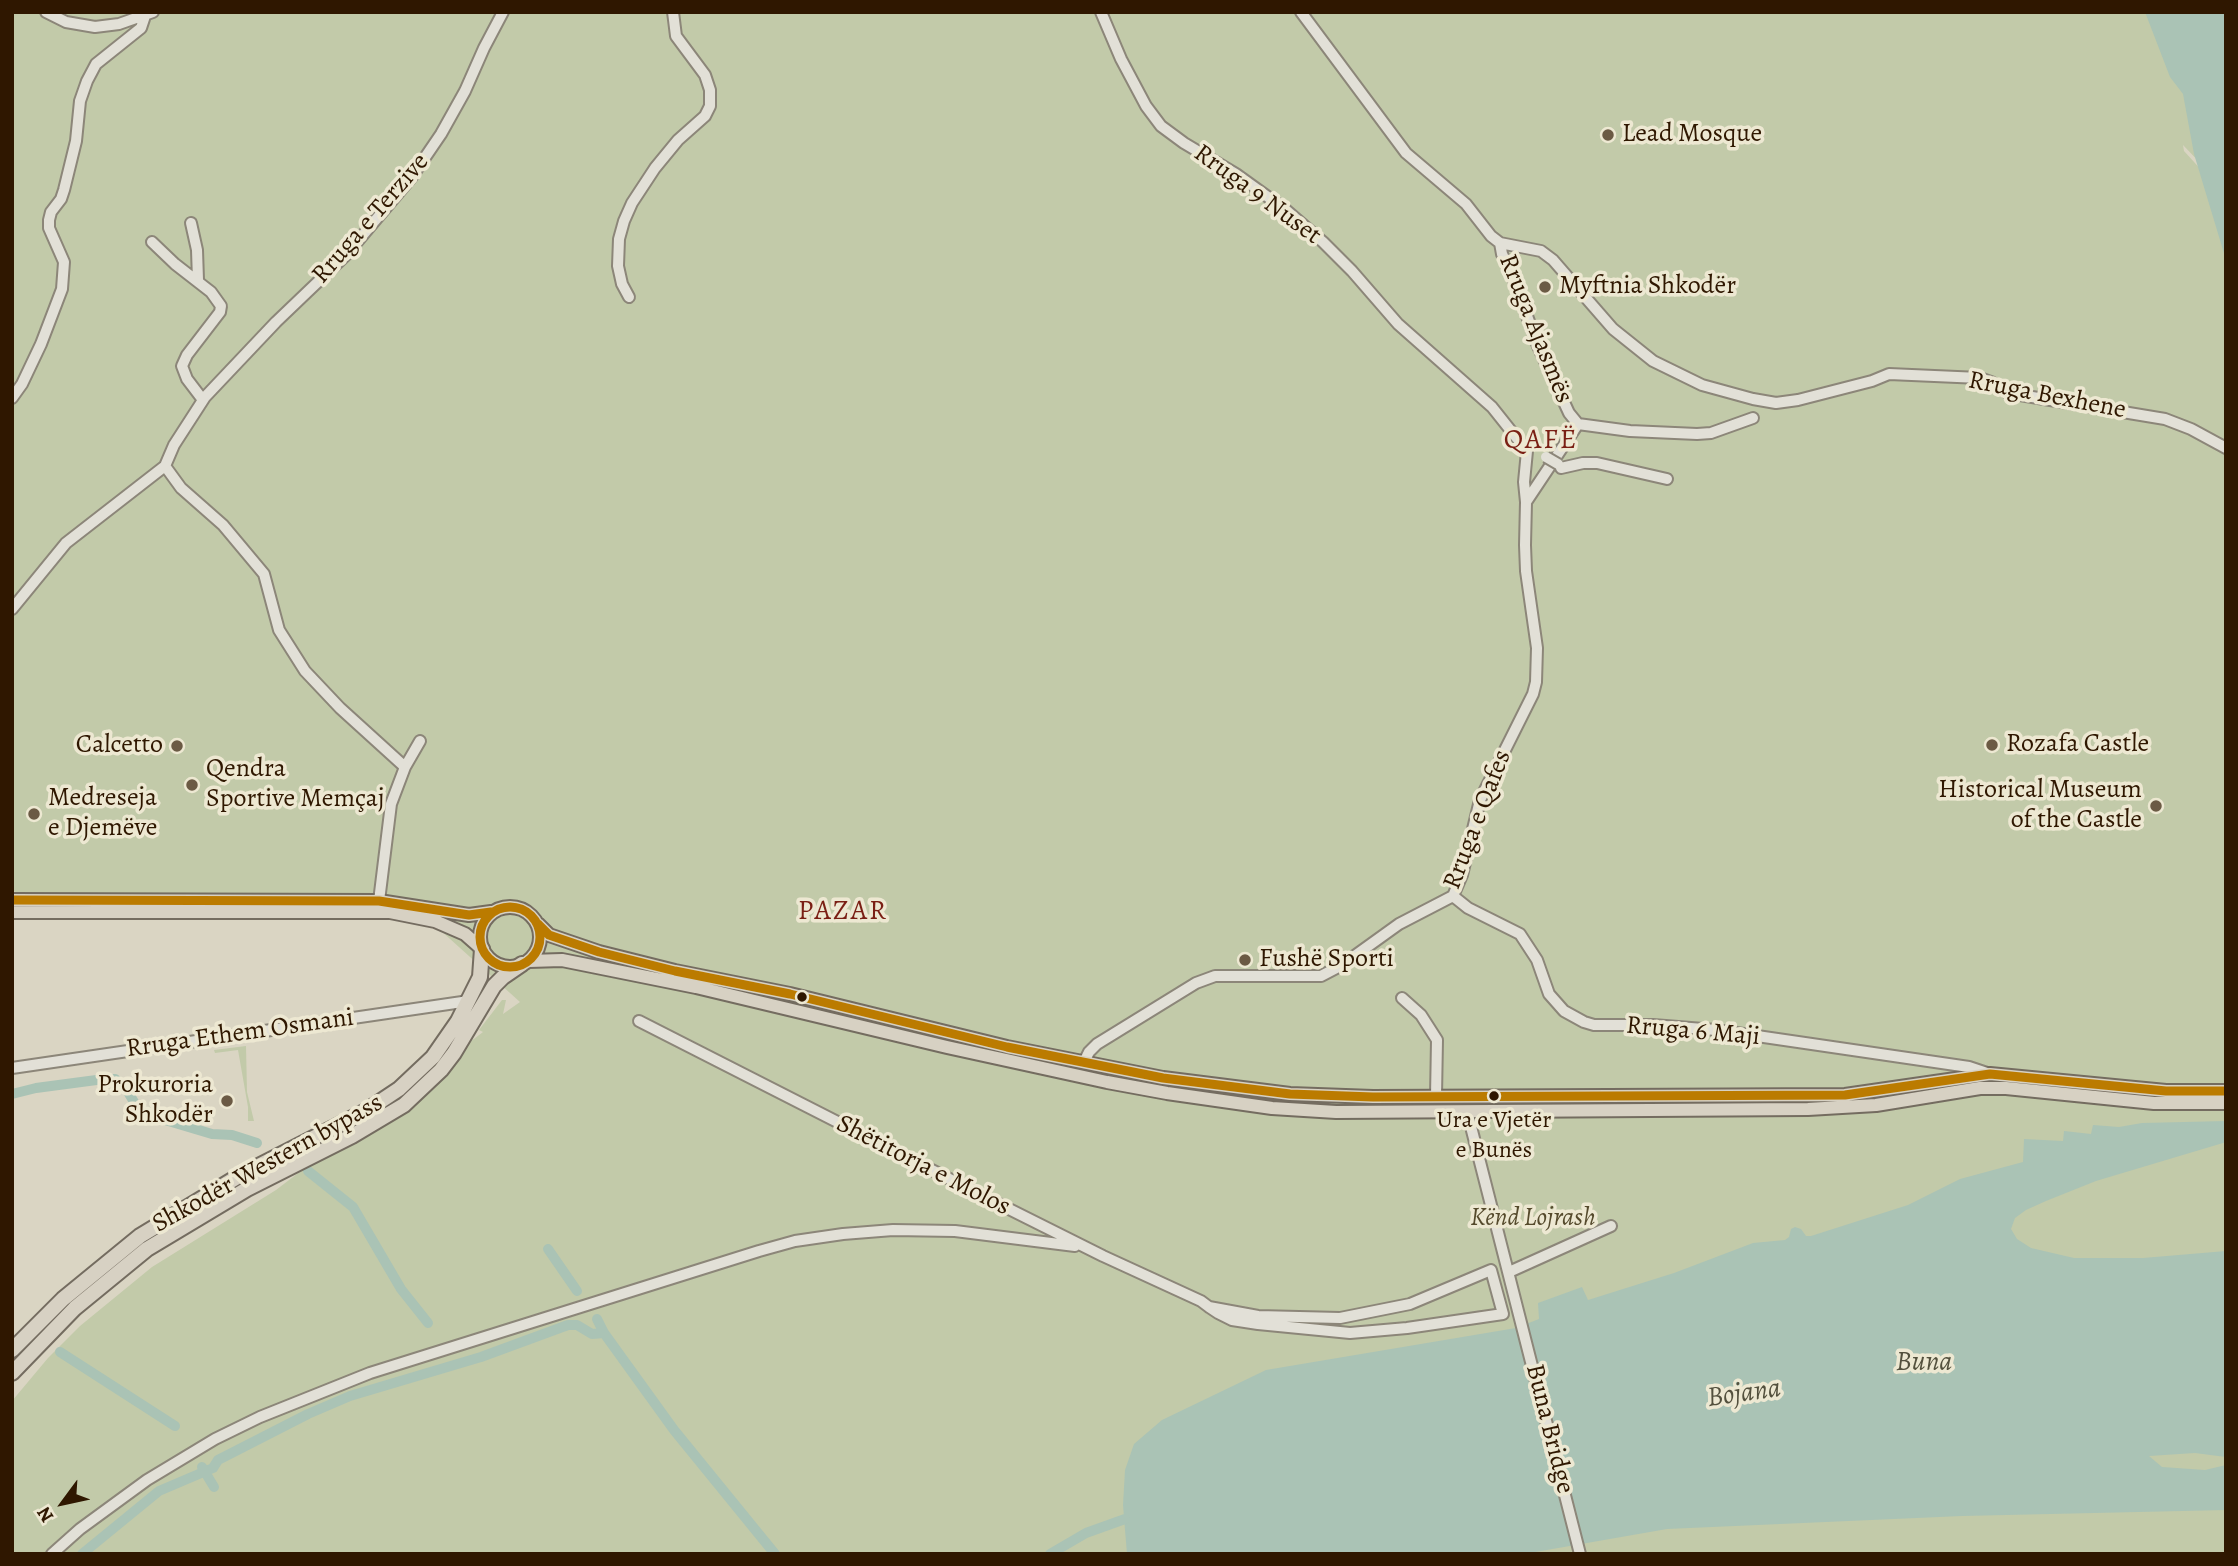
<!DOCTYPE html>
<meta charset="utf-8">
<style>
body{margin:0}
#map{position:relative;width:2238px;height:1566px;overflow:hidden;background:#dad5c3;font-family:Alegreya,serif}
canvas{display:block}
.frame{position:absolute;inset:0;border:14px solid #2f1700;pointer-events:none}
.north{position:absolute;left:28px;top:1468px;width:70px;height:70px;-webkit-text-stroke:5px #ede8d2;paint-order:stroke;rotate:237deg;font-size:19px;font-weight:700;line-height:28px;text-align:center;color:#2f1700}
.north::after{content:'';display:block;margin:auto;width:24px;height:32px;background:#2f1700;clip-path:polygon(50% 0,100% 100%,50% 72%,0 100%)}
</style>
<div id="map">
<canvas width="2238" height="1566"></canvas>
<div class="frame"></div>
<div class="north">N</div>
</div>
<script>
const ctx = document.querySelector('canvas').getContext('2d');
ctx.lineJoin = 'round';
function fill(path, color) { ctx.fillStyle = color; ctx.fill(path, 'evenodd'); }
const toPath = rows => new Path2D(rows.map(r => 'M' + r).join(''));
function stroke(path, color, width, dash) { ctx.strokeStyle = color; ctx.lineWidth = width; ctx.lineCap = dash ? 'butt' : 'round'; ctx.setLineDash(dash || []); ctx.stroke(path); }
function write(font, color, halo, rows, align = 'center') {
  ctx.font = font + ' Alegreya,serif'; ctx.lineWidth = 7; ctx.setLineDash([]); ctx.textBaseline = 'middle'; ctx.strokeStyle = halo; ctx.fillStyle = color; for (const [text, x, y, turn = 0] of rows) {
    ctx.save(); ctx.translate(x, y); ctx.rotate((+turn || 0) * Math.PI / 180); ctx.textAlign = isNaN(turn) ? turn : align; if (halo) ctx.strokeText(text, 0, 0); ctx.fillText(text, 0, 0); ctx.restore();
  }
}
fill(toPath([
 [12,12,2226,12,2226,190,2183,145,2184,151,2226,197,2226,1554,12,1554,12,1401,48,1358,80,1326,152,1267,276,1190,483,1032,479,1030,502,1000,506,1000,503,1014,520,1002,409,902,58,902,12,891],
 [246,1046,247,1092,254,1121,248,1121,248,1107,238,1050,215,1053,214,1050]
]), '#c2caa9');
fill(toPath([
 [2145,12,2226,12,2226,260,2194,154,2183,94,2170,77],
 [2226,1121,2226,1142,2223,1143,2096,1181,2046,1201,2026,1210,2015,1218,2011,1229,2017,1239,2031,1248,2074,1258,2143,1258,2226,1251,2226,1457,2195,1453,2149,1456,2162,1467,2205,1470,2226,1465,2226,1510,1962,1516,1667,1529,1524,1554,1127,1554,1123,1505,1125,1470,1134,1444,1162,1420,1266,1370,1516,1328,1539,1319,1538,1303,1582,1287,1588,1300,1674,1273,1753,1243,1785,1240,1789,1237,1791,1229,1795,1227,1801,1229,1806,1236,1811,1236,1908,1205,1960,1179,2023,1162,2024,1139,2063,1141,2064,1131,2091,1134,2093,1125,2119,1127,2142,1123]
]), '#aac3b5');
stroke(toPath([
 [12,1094,36,1088,104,1079,115,1079,125,1087,137,1107,155,1117,212,1134,232,1135,257,1143],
 [308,1171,353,1207,401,1289,428,1323],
 [548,1249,577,1291],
 [597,1319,604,1333],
 [60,1352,175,1426],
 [202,1467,214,1487],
 [82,1554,159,1491,213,1468,218,1460,308,1414,350,1396,481,1357,568,1325,577,1325,592,1334,604,1333,674,1430,775,1554],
 [1050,1554,1086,1533,1125,1519]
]), '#aac3b5', 10);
const minor = toPath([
 [46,12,66,22,95,27,119,24,153,12],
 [1101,12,1121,59,1146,106,1161,126,1184,143,1236,174,1286,210,1323,242,1352,271,1398,324,1492,407,1527,451],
 [1301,12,1406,153,1466,204,1491,236,1500,243,1502,254,1512,275,1538,346,1569,413,1578,424],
 [191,223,197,250,198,280],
 [152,242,175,264,211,292,221,306,220,312,187,355,182,366,187,379,203,400],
 [1500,243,1541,251,1553,260,1613,329,1653,361,1702,385,1753,399,1776,403,1798,400,1872,381,1889,374,1980,378,1991,382,2008,393,2165,419,2191,429,2226,448],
 [629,297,622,284,618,266,619,239,624,221,632,203,655,168,678,140,705,116,710,106,710,90,705,75,676,36,673,12],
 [12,398,22,384,41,344,62,289,64,262,49,228,49,220,51,212,61,199,64,190,76,141,80,101,87,81,96,64,141,28,145,16],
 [1578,424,1630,431,1697,434,1711,433,1753,418],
 [165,466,174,445,205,397,276,322,346,255,411,178,441,134,465,91,484,48,503,12],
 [165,466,181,488,223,525,264,574,279,630,305,671,340,708,405,767],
 [1561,468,1583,463,1597,463,1667,479],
 [1526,502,1578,424],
 [12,609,66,543,165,466],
 [1453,896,1468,908,1520,934,1537,960,1549,994,1564,1011,1584,1022,1594,1025,1653,1025,1716,1030,1969,1067,1990,1074],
 [379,901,391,804,405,767,420,741],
 [1402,998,1421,1015,1437,1040,1436,1096],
 [639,1021,975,1192,1103,1256,1201,1301,1209,1307,1218,1313,1232,1320,1258,1324,1350,1333,1407,1328,1503,1314,1491,1270,1410,1304,1340,1318,1258,1316,1209,1307],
 [1084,1062,1089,1052,1097,1044,1196,983,1215,976,1321,976,1342,965,1399,924,1453,896,1462,875,1480,800,1533,694,1536,682,1537,648,1526,571,1525,545,1526,502,1524,482,1527,451],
 [12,1068,469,1001],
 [1467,1111,1580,1554],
 [1509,1272,1611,1226],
 [52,1554,80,1529,147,1480,215,1439,260,1417,370,1373,759,1251,795,1241,843,1234,893,1230,955,1231,1075,1246]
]);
const major = toPath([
 [12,900,379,901,469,915,491,912],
 '480 937a30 30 0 1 1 60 0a30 30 0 1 1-60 0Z',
 [12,912,390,912,435,921,465,934,482,949],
 [538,924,549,935,599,952,675,971,790,994,1007,1047,1163,1078,1290,1094,1373,1097,1845,1095,1990,1074,2166,1091,2226,1091],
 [529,961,562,960,696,987,947,1047,1107,1082,1167,1093,1272,1108,1336,1112,1808,1109,1876,1105,1980,1088,2006,1088,2154,1103,2226,1103]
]);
const highway = toPath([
 [12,1350,63,1299,140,1236,239,1176,366,1111,399,1089,433,1057,458,1021,480,977,482,949],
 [12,1373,75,1308,147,1249,247,1189,352,1136,404,1105,441,1070,454,1053,494,986,503,977,522,964]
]);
stroke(minor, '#8c8679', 14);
stroke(major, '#746c60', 16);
stroke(highway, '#746c60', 18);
stroke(minor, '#e2e0d7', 10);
stroke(major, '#d7d1c3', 12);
stroke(highway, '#d7d1c3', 14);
const minorBridge = toPath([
 [1546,457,1558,464]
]);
stroke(minorBridge, '#8c8679', 14, []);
stroke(minorBridge, '#e2e0d7', 10);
stroke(toPath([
 [12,900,379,901,469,915,491,912],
 '480 937a30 30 0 1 1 60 0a30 30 0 1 1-60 0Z',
 [538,924,549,935,599,952,675,971,790,994,1007,1047,1163,1078,1290,1094,1373,1097,1845,1095,1990,1074,2166,1091,2226,1091]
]), '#bb7b00', 9);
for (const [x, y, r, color] of [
 [1608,135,7,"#6b5a44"],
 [1545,287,7,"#6b5a44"],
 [1992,745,7,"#6b5a44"],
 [177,746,7,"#6b5a44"],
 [192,785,7,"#6b5a44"],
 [2156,806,7,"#6b5a44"],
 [34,814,7,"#6b5a44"],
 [1245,960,7,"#6b5a44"],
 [802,997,6,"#2f1700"],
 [1494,1096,6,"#2f1700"],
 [227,1101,7,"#6b5a44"]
]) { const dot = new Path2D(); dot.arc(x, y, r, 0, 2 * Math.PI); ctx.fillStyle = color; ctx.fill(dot); stroke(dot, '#ede8d2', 2.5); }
write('24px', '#2f1700', '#ede8d2', [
 ["Ura e Vjetër",1494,1121],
 ["e Bunës",1494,1151]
]);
write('26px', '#2f1700', '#ede8d2', [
 ["Lead Mosque",1622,135],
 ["Myftnia Shkodër",1559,287],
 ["Rozafa Castle",2006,745],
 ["Calcetto",163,746,"right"],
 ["Qendra",206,770],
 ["Sportive Memçaj",206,800],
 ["Historical Museum",2142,791,"right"],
 ["of the Castle",2142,821,"right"],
 ["Medreseja",48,799],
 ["e Djemëve",48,829],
 ["Fushë Sporti",1259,960],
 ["Prokuroria",213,1086,"right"],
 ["Shkodër",213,1116,"right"]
], 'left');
write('26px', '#2f1700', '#ede8d2', [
 ["Rruga 9 Nuset",1257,195,36],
 ["Rruga e Terzive",371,219,-49],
 ["Rruga Ajasmës",1535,329,68],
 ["Rruga Bexhene",2047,396,11],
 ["Rruga e Qafes",1478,820,-69],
 ["Rruga 6 Maji",1693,1032,5],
 ["Rruga Ethem Osmani",240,1034,-8],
 ["Shkodër Western bypass",268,1164,-29],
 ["Shëtitorja e Molos",923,1166,27],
 ["Buna Bridge",1549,1429,76]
]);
write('italic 26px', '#554a2c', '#ede8d2', [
 ["Kënd Lojrash",1533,1219]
]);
ctx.letterSpacing = '2px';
write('28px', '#7a1f14', '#ede8d2', [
 ["QAFË",1541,441],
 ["PAZAR",843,912]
]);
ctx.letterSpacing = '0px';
write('italic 28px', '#53503d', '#ede8d2', [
 ["Buna",1924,1363],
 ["Bojana",1744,1394,-8]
]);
</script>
